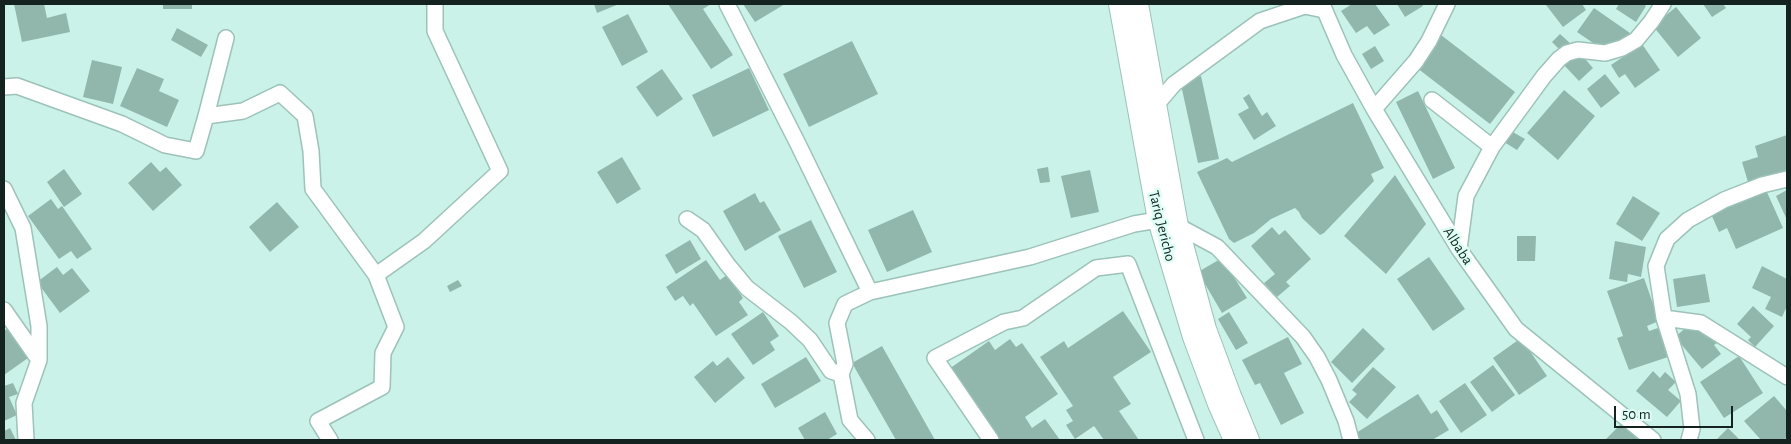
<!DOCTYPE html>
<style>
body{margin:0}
#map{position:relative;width:1791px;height:444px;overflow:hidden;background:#cbf2e8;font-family:"Alegreya Sans",sans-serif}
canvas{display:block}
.frame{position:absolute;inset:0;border:5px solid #142320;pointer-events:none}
.scale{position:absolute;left:1614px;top:406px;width:119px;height:22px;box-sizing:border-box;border:2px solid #142320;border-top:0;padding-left:6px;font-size:15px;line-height:18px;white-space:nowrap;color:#142320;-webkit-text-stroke:4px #defef5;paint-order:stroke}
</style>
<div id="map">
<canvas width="1791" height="444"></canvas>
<div class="frame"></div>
<div class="scale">50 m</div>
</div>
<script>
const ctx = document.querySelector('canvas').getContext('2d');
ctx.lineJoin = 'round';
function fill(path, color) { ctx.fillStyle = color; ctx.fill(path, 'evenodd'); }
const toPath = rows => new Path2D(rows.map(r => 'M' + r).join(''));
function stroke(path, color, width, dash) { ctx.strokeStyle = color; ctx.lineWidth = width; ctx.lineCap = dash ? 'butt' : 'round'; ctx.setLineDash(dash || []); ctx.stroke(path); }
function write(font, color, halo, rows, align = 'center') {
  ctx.font = font + ' "Alegreya Sans",sans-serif'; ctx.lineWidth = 5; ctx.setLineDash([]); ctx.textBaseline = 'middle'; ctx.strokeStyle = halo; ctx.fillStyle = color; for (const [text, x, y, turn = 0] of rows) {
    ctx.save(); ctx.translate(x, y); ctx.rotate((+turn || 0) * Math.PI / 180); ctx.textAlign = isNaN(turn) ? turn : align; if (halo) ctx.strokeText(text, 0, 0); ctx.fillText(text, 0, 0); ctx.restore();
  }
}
fill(toPath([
 [14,4,44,4,47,18,66,13,70,32,22,42],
 [163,4,192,4,192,9,163,9],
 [594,4,619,4,597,13],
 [668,4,711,4,703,9,733,55,711,69],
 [743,4,785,4,755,22],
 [1352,4,1375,4,1390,25,1374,35,1367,26,1356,33,1341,11],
 [1397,4,1422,4,1423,6,1405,17],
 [1548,4,1582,4,1586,10,1563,27,1546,5],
 [1619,4,1644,4,1646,6,1636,22,1616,9],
 [1703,4,1723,4,1726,8,1712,17],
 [1676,7,1701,38,1678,57,1653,26],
 [1594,8,1630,33,1622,44,1599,47,1577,32],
 [628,14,648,52,622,66,602,27],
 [177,28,208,45,201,57,171,40],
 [1560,34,1571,44,1563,53,1552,42],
 [1441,35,1515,92,1490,124,1417,68],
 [852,41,878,94,809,127,783,74],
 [1642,44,1660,70,1635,88,1625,74,1619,78,1611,65],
 [1375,46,1384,61,1371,69,1362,54],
 [1579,52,1593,68,1579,81,1562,63],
 [92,60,122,67,113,104,83,97],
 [137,68,164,79,159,91,179,100,167,127,120,106],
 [749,68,769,110,713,137,692,95],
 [662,69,683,99,657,117,636,87],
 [1605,74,1620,93,1601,108,1587,89],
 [1201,76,1219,159,1198,163,1180,80],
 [1564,90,1595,116,1558,160,1527,133],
 [1418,91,1455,168,1433,179,1396,102],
 [1249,94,1262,116,1267,112,1276,126,1254,140,1238,114,1249,108,1243,98],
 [1353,103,1384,168,1371,174,1374,181,1324,233,1320,235,1302,218,1299,212,1295,208,1271,219,1254,233,1234,243,1229,239,1197,172,1227,158,1232,162],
 [1511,131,1525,139,1517,150,1504,142],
 [1787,135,1787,170,1748,182,1742,162,1758,157,1755,146],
 [622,157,641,189,617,204,597,172],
 [151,162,160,172,166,167,182,185,153,211,128,183],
 [1048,167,1050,182,1040,183,1037,169],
 [64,169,82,194,64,207,47,182],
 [1090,170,1099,212,1071,218,1061,176],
 [1395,175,1426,224,1386,274,1344,236],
 [1766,190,1783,228,1736,249,1727,228,1719,232,1711,214],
 [1787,190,1787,220,1776,196],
 [755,193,760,203,764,201,781,230,745,251,723,211],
 [1633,196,1660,213,1642,241,1616,224],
 [51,199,58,209,62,206,92,249,77,259,71,251,59,259,28,216],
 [277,202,299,227,270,252,249,227],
 [913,210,932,252,887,272,868,230],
 [811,220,837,272,804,288,778,236],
 [1272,227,1279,235,1285,230,1311,259,1286,282,1290,286,1277,297,1264,283,1275,274,1251,246],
 [1517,236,1536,236,1535,261,1517,261],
 [690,240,701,259,676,274,665,255],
 [1615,241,1646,247,1641,277,1628,274,1627,282,1609,279],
 [1429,257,1465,309,1433,331,1397,279],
 [1222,258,1247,298,1222,313,1198,272],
 [706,260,720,280,727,275,743,298,739,302,748,315,716,336,693,303,690,306,683,296,675,301,666,287],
 [1762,266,1787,279,1787,306,1782,317,1765,309,1771,297,1752,288],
 [57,267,63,275,72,268,90,291,60,313,37,282],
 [1705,274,1710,302,1677,307,1673,279],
 [1644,278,1659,321,1647,326,1649,331,1658,328,1668,357,1629,370,1617,338,1623,336,1607,291],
 [458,280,462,286,450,292,447,286],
 [1753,306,1774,326,1755,347,1748,340,1751,337,1737,324],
 [1123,311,1151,352,1113,377,1131,404,1119,411,1139,440,1104,440,1094,426,1075,439,1066,425,1073,421,1066,410,1073,406,1040,357,1064,341,1068,348],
 [763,312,779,336,770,342,775,350,753,365,731,334],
 [1229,312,1248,343,1236,350,1218,319],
 [1689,325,1709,332,1717,343,1714,345,1721,354,1702,369,1675,337],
 [8,328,28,358,4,375,4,331],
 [1363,328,1385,349,1352,383,1331,362],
 [1288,337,1302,364,1284,373,1304,413,1281,425,1260,383,1255,385,1242,360],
 [1521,338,1547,376,1519,395,1493,358],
 [1010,339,1016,347,1022,343,1058,394,1025,417,1032,428,1045,419,1060,440,1000,440,949,369,989,341,995,350],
 [882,346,935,440,896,440,852,363],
 [1739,356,1763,393,1724,418,1700,382],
 [728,357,745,378,715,403,694,377,713,361,717,366],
 [806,357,821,381,775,408,761,384],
 [1493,365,1515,395,1492,412,1470,382],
 [1373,367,1396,387,1367,419,1349,402,1357,394,1352,390],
 [1653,371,1660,378,1665,372,1676,382,1668,390,1681,401,1667,417,1636,391],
 [13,383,18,394,9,397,17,415,4,421,4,386],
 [1465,383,1487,415,1461,433,1439,401],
 [1418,394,1431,414,1437,410,1449,430,1432,440,1361,440,1356,433],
 [1774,396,1787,411,1787,437,1784,440,1761,440,1744,421],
 [825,412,837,434,827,440,805,440,798,428],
 [1621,424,1639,440,1605,440],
 [10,428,16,440,4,440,4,431],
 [1728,428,1740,440,1716,440]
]), '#91b7ad');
const minor = toPath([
 [727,4,798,144,870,292],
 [1322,4,1344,55,1374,109,1459,249,1516,329,1653,440],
 [4,87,17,86,122,124,165,145,196,151,206,116,226,38],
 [1432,100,1492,147],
 [1156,105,1174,84,1260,21,1305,6,1324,10],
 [1374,109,1416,61,1429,41,1447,4],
 [206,116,243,111,280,93,305,116,311,151,313,189,376,275,396,327,383,353,382,387,318,421,330,440],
 [4,189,23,228,39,326,39,360,24,403,26,440],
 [687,219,703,230,727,264,747,288,791,322,810,340,831,371,841,374,845,364,837,323,845,304,870,292,1030,257,1134,224,1158,220,1178,226,1217,247,1303,337,1317,357,1329,380,1346,421,1351,440],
 [1459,249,1466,196,1492,147,1544,76,1559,59,1567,53,1578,50,1605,53,1622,48,1636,40,1651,22,1663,4],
 [376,275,424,241,500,171,435,31,435,4],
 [4,310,39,360],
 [1664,318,1701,323,1787,377],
 [841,374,850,420,867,440],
 [991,440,935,358,1004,322,1023,318,1096,268,1128,264,1196,440],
 [1689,440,1692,429,1688,394,1664,318,1656,266,1667,239,1688,220,1724,200,1762,185,1787,179]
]);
const major = toPath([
 [1119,4,1158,220,1193,337,1218,404,1234,440],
 [1138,4,1178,226,1206,329,1231,396,1249,440]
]);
stroke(minor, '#9cc2b9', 18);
stroke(major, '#9cc2b9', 22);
stroke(minor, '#fff', 15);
stroke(major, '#fff', 20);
write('15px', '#142320', '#defef5', [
 ["Tariq Jericho",1162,226,76],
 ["Albaba",1458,246,57]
]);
</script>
